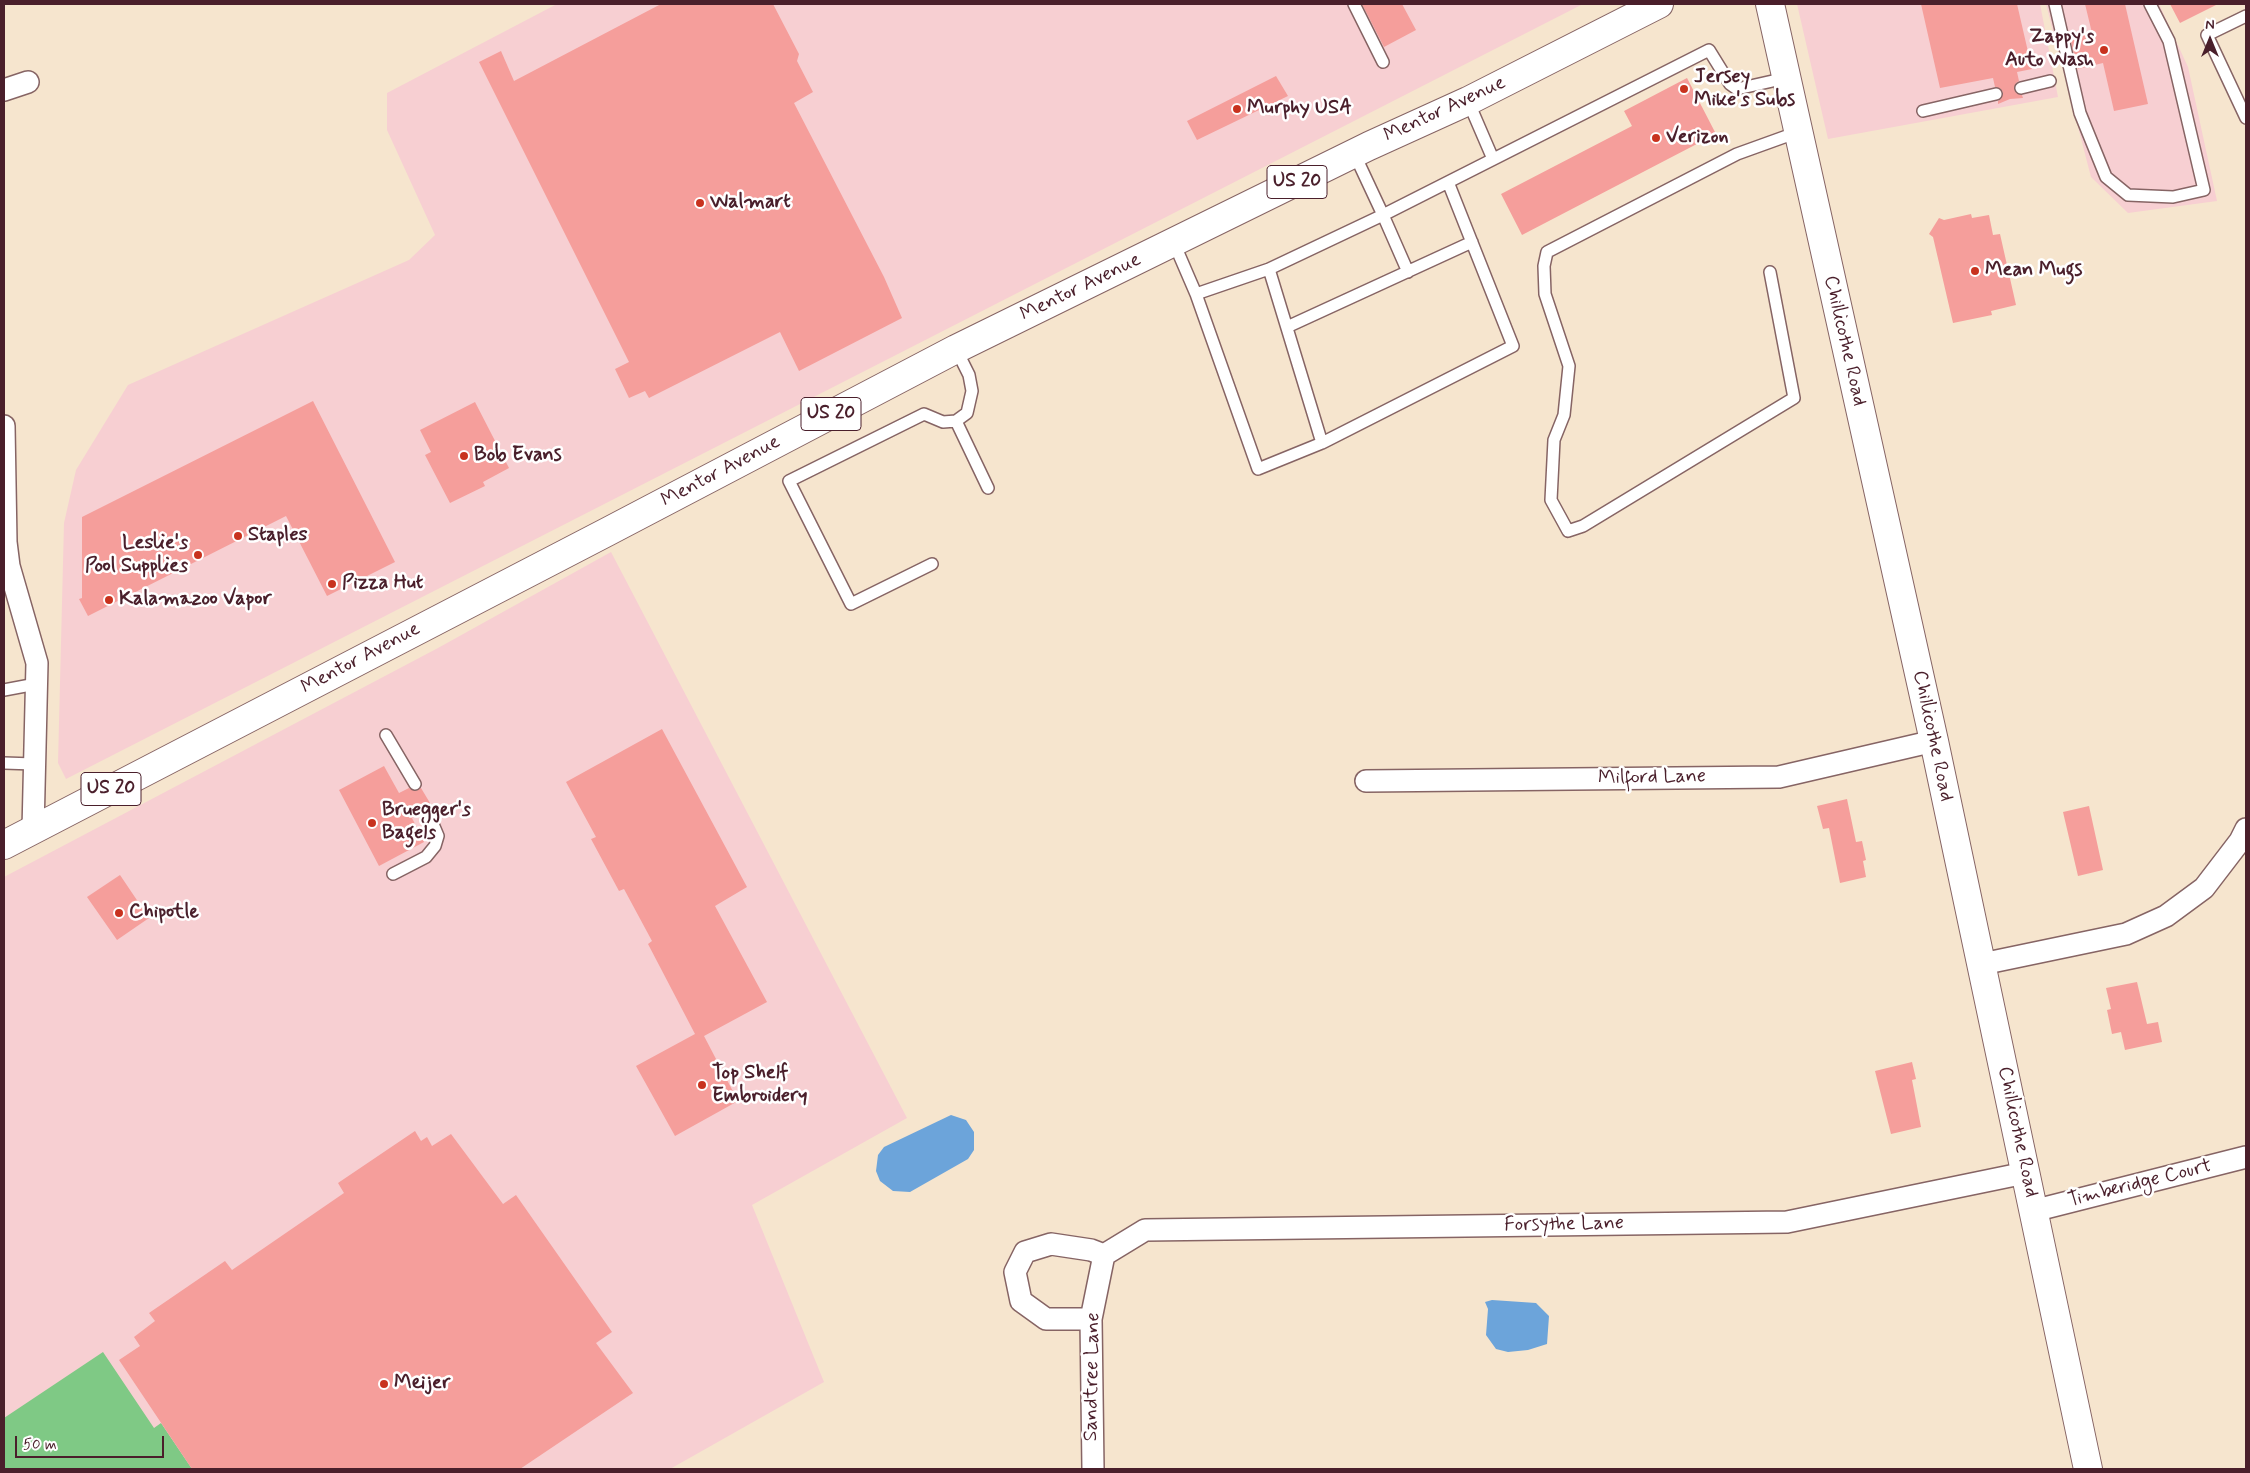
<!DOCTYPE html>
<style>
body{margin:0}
#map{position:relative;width:2250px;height:1473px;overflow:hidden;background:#f6e5ce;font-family:Mynerve,sans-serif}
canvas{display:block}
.frame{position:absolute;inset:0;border:5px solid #4a1f2b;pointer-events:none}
.north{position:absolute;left:2185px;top:15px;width:50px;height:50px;-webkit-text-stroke:4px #fff;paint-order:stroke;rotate:0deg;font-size:14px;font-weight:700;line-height:20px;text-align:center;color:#4a1f2b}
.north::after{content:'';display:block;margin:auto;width:18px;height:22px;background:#4a1f2b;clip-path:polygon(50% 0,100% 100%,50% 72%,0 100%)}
.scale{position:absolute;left:15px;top:1436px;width:149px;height:22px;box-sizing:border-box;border:2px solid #4a1f2b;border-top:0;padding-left:6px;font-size:15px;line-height:18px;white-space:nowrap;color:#4a1f2b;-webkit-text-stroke:4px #fff;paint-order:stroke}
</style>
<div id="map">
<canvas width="2250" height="1473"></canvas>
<div class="frame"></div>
<div class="north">N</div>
<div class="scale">50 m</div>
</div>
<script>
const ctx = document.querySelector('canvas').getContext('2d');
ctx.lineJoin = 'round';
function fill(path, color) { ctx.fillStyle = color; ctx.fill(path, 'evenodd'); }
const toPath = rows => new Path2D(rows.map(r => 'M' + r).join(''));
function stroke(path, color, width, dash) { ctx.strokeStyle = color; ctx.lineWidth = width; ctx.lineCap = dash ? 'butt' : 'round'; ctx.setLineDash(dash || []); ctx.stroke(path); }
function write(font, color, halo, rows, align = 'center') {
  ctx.font = font + ' Mynerve,sans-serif'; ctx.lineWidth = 5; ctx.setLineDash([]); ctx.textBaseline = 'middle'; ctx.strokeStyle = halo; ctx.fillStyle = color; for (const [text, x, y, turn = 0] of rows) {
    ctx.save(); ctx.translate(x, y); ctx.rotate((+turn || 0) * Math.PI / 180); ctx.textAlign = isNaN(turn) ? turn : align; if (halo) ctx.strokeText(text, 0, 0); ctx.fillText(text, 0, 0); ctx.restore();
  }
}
fill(toPath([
 [557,4,1583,4,66,779,58,763,64,523,76,470,128,385,409,260,435,235,387,130,387,93],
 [1797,4,2040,4,2058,97,1828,139],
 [2046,4,2159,4,2188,67,2217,201,2128,213,2091,177],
 [611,552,907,1118,752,1205,824,1382,670,1469,4,1469,4,877,438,648]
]), '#f7cfd2');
fill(toPath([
 [103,1352,154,1428,161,1423,192,1469,4,1469,4,1418]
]), '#7fc985');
fill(toPath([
 [951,1115,966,1120,974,1132,974,1150,968,1159,910,1192,893,1191,880,1181,876,1171,878,1155,884,1147],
 [1492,1300,1536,1303,1549,1316,1547,1344,1528,1350,1508,1352,1496,1349,1486,1335,1488,1309,1485,1302]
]), '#6ca4da');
fill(toPath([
 [661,4,773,4,799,54,797,61,813,92,794,103,884,277,902,318,799,371,780,332,649,398,645,391,629,398,615,369,629,362,479,62,501,51,514,81],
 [1362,4,1402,4,1416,30,1384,47],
 [1921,4,2017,4,2032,69,2017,72,2019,81,2016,83,2014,89,2016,93,2022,95,2023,98,2010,99,1998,104,1998,101,2001,99,2003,93,2001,89,1995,87,1993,78,1940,88],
 [2085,4,2125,4,2148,104,2114,111,2103,63,2078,69,2070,38,2092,33],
 [2170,4,2218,4,2180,23],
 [1276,76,1288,96,1197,140,1187,121],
 [1687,78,1716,134,1522,235,1501,194,1632,126,1624,111],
 [1971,214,1972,218,1989,215,1993,235,2000,234,2016,305,1991,311,1992,315,1953,323,1933,237,1929,234,1939,218,1944,220],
 [313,401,395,562,327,596,286,516,88,616,79,599,82,598,82,517],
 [475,402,509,468,483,482,485,486,450,503,425,455,431,452,420,430],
 [662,729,747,887,715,906,767,1002,704,1036,738,1101,675,1136,636,1066,695,1034,648,944,652,941,624,889,619,891,591,839,596,837,566,782],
 [384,766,399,793,409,788,416,791,421,788,430,803,421,805,420,814,412,818,424,842,379,866,339,790],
 [1847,799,1856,842,1862,841,1866,860,1863,861,1866,877,1840,883,1829,828,1823,829,1817,806],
 [2089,806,2103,870,2078,876,2063,812],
 [120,875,149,918,117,940,87,897],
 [2137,982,2147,1024,2158,1022,2162,1042,2125,1050,2121,1032,2112,1034,2107,1010,2111,1009,2106,988],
 [1912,1062,1916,1079,1912,1080,1921,1127,1891,1134,1875,1071],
 [415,1131,421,1141,427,1137,432,1146,451,1134,503,1204,516,1195,612,1332,596,1343,633,1393,520,1469,192,1469,119,1360,140,1346,134,1337,155,1321,149,1313,225,1261,232,1270,344,1193,338,1183]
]), '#f59e9b');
const service = toPath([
 [1354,4,1383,62],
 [2055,4,2080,113,2106,177,2128,195,2173,197,2204,190,2169,41,2150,4],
 [2246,16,2207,35,2246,118],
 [2021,88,2050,81],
 [1468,101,1493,159],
 [1923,111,1996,94],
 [1354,153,1383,215,1709,50,1730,84,1737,89,1786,78],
 [1174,243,1196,294,1258,469,1322,443],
 [1408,272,1383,215,1269,269,1322,443,1513,346,1448,182],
 [1770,272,1794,398,1583,526,1568,531,1551,500,1554,440,1564,415,1569,366,1545,294,1544,266,1547,252,1737,154,1798,132],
 [1196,294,1269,269],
 [1287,327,1472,242],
 [956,421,988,488],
 [932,564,851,604,789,481,924,414,943,422,956,421,967,413,972,391,969,375,956,349],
 [4,690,36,684],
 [386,735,415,784],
 [4,763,34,764],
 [393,874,426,857,435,846,438,836,427,810]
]);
const minor = toPath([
 [4,90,28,82],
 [4,426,6,542,9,566,37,663,33,830],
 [1366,781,1779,777,1934,741],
 [1982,964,2126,934,2166,916,2204,888,2240,841,2246,829],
 [2033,1211,2246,1157],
 [1104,1255,1145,1230,1787,1222,2025,1173],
 [1091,1319,1046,1319,1021,1301,1015,1272,1025,1252,1051,1244,1091,1250,1104,1255],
 [1093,1469,1091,1319,1104,1255]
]);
const tertiary = toPath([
 [1770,4,1934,741,2088,1469]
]);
const primary = toPath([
 [4,845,607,532,956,349,1369,146,1468,101,1659,4]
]);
stroke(service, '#866464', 14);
stroke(minor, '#866464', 24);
stroke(tertiary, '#866464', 30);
stroke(primary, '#866464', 30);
stroke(service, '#fff', 11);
stroke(minor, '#fff', 21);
stroke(tertiary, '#fff', 28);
stroke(primary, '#fff', 28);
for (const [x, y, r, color] of [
 [2104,50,5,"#c8321e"],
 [1684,89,5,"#c8321e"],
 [1237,109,5,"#c8321e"],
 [1656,138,5,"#c8321e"],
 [700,203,5,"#c8321e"],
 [1975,271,5,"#c8321e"],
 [464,456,5,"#c8321e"],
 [238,536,5,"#c8321e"],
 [198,555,5,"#c8321e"],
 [332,584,5,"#c8321e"],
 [109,600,5,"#c8321e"],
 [372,823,5,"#c8321e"],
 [119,913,5,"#c8321e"],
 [702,1085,5,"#c8321e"],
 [384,1384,5,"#c8321e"]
]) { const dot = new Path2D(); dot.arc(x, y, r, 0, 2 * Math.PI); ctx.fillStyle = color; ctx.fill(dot); stroke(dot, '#fff', 2); }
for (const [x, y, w] of [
 [1297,182,60],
 [831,414,60],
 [111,789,60]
]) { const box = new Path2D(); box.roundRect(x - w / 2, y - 16.5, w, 33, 4); ctx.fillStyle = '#fff'; ctx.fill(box); stroke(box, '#4a1f2b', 1); }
write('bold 19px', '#4a1f2b', null, [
 ["US 20",1297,182],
 ["US 20",831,414],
 ["US 20",111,789]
]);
write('bold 20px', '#4a1f2b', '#fff', [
 ["Zappy's",2094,38,"right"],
 ["Auto Wash",2094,61,"right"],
 ["Jersey",1694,78],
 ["Mike's Subs",1694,101],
 ["Murphy USA",1247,109],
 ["Verizon",1666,138],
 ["Walmart",710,203],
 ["Mean Mugs",1985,271],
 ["Bob Evans",474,456],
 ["Staples",248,536],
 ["Leslie's",188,544,"right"],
 ["Pool Supplies",188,567,"right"],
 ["Pizza Hut",342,584],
 ["Kalamazoo Vapor",119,600],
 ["Bruegger's",382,811],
 ["Bagels",382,834],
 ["Chipotle",129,913],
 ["Top Shelf",712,1074],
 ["Embroidery",712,1097],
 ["Meijer",394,1384]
], 'left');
write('20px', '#4a1f2b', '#fff', [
 ["Mentor Avenue",1445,110,-25],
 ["Mentor Avenue",1081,288,-26],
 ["Chillicothe Road",1844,341,77],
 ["Mentor Avenue",721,472,-28],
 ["Mentor Avenue",361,659,-28],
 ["Chillicothe Road",1932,736,78],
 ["Milford Lane",1652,778,-1],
 ["Chillicothe Road",2017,1132,78],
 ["Timberidge Court",2140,1184,-14],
 ["Forsythe Lane",1564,1225,-1],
 ["Sandtree Lane",1093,1377,-89]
]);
</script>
